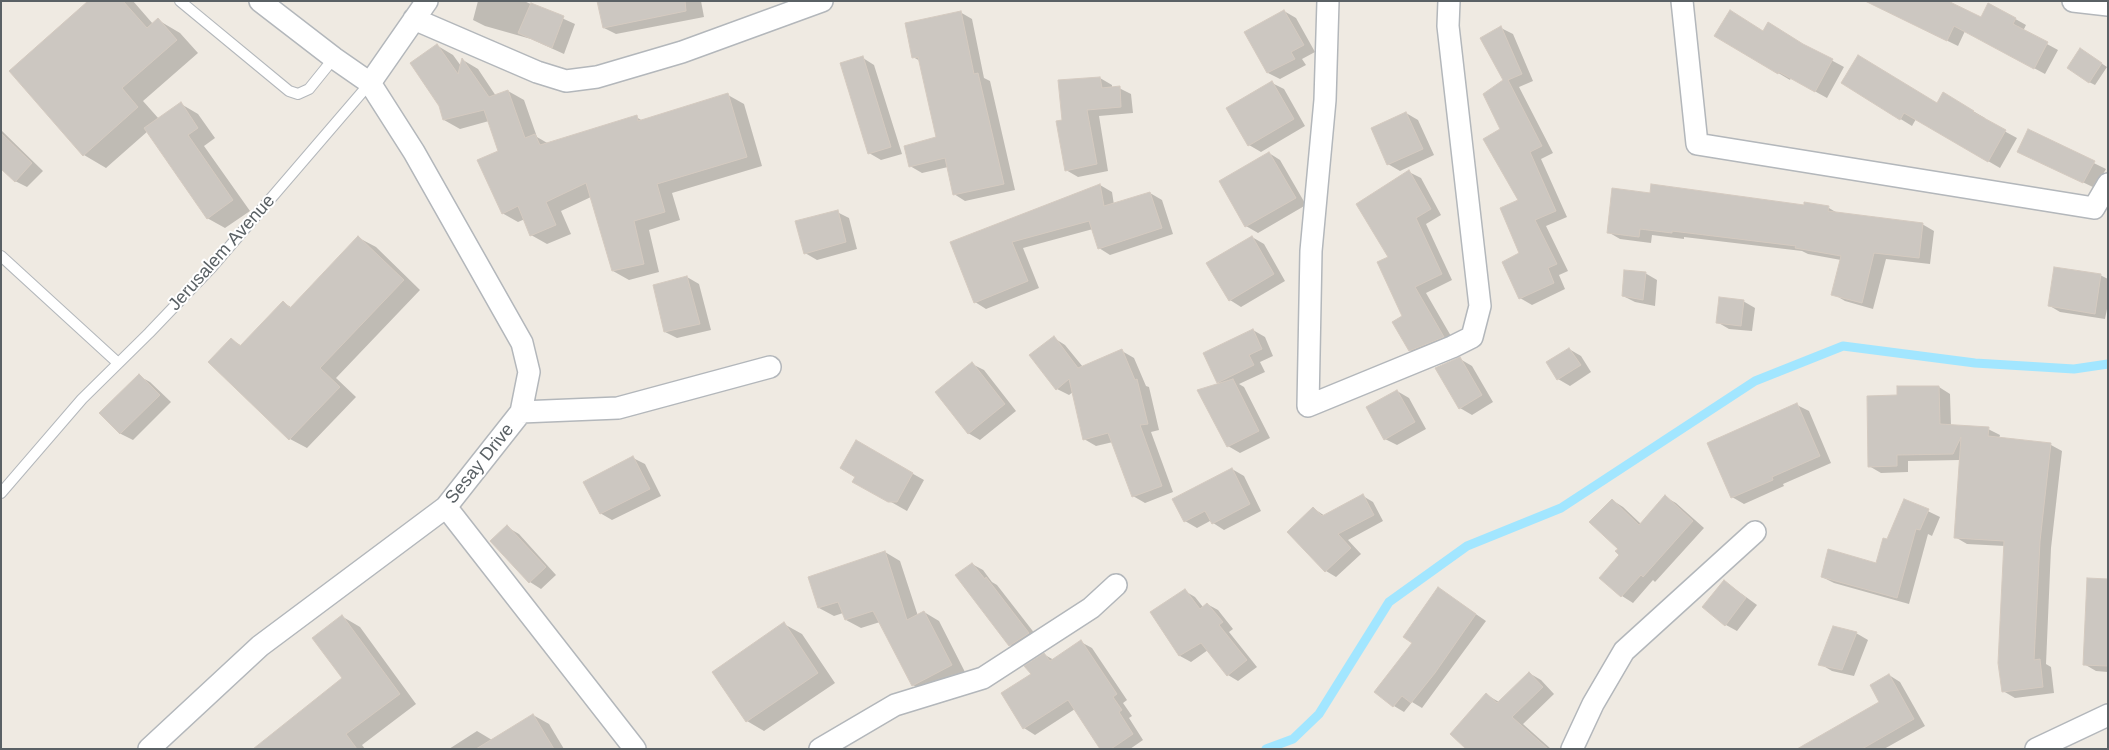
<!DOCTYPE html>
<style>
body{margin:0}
#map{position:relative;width:2109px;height:750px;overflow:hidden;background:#efeae2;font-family:Arial,sans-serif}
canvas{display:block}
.frame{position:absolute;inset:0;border:2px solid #5a6165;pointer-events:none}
</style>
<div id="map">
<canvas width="2109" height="750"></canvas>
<div class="frame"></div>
</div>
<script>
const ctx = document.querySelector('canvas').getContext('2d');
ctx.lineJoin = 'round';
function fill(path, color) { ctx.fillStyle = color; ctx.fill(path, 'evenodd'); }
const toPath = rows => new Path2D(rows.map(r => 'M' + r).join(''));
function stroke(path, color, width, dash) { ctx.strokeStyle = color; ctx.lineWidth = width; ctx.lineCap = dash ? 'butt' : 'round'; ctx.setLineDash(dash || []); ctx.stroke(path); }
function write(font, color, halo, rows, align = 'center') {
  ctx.font = font + ' Arial,sans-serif'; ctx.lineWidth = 4; ctx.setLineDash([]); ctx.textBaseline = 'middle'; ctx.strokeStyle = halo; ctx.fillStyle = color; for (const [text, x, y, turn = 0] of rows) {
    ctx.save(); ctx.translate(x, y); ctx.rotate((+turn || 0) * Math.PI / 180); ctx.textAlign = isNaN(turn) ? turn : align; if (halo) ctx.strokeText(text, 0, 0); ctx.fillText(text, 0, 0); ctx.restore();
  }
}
fill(toPath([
 [90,1,133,1,153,24,158,20,180,33,198,53,143,101,159,119,181,104,198,114,215,138,204,146,250,211,225,228,207,218,148,131,106,168,84,155],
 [478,1,524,1,575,24,564,54,531,39,485,26,473,20],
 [599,1,701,1,704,17,616,34,604,28],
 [1866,1,1981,19,1989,4,2026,25,2023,31,2058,50,2045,74,1965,31,1958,46],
 [1284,11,1296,18,1315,52,1302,59,1306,65,1280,79,1268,73],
 [960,12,972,19,984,78,990,81,1015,190,965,201,954,194,948,167,922,173,910,166,938,138,920,61,913,57],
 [1501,28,1513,34,1533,81,1519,87,1553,153,1541,159,1567,217,1546,226,1568,271,1559,275,1565,289,1532,305,1520,298,1520,201,1502,129,1504,81],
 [1764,32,1807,47,1844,67,1827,98,1791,78,1790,80,1716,36],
 [438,46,453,55,461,66,463,60,478,69,496,96,508,91,524,100,537,137,549,144,636,117,643,121,728,95,744,104,762,166,672,193,680,220,649,230,659,272,629,280,613,271,591,197,561,211,571,234,547,244,531,235,525,219,518,222,502,213,500,151,489,121,460,129,444,120],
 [2086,53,2107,67,2095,85,2089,82],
 [863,58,874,65,902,154,881,160,869,153],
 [1100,78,1112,85,1112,88,1119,88,1131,94,1133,113,1099,116,1108,171,1078,177,1066,170,1063,121],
 [1272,83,1284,89,1305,126,1261,152,1249,145],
 [1842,83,1938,104,1944,94,1985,118,1984,120,2017,138,2000,168,1916,119,1912,126],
 [1406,113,1418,120,1434,155,1400,171,1388,164],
 [1,130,43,171,27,187,15,181,1,167],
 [2028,131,2106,169,2095,188,2019,152],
 [1269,153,1280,160,1306,205,1258,233,1246,226],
 [1409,172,1421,178,1441,215,1426,224,1452,280,1426,293,1455,343,1422,357,1410,350,1404,317],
 [1100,185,1112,192,1114,205,1150,193,1162,200,1173,234,1110,255,1099,248,1093,229,1023,248,1039,288,986,309,975,302,952,243],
 [1651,194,1829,208,1839,214,1922,224,1934,231,1930,264,1886,259,1873,309,1845,301,1833,294,1841,260,1808,254,1802,251,1684,237,1684,239,1652,235,1651,243,1620,239,1608,232],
 [837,212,849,218,857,249,817,260,805,253],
 [1252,237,1264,244,1285,281,1241,307,1230,300],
 [359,238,376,247,420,290,336,378,356,397,307,448,290,439,232,340,242,346,283,302,292,308],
 [1645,273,1657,280,1655,306,1635,302,1623,296],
 [2100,275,2108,279,2108,304,2105,319,2060,312,2050,306],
 [687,277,699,284,711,330,677,338,665,332],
 [1743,301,1755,308,1752,331,1729,329,1717,322],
 [1253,330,1265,337,1273,356,1260,362,1265,372,1239,384,1244,387,1270,438,1240,453,1228,446,1221,384,1218,382],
 [1054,338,1065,345,1083,367,1122,351,1134,358,1146,386,1149,387,1159,430,1151,432,1173,492,1145,503,1133,496,1113,442,1096,446,1084,439,1073,392,1069,395,1057,389],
 [1569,349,1581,356,1591,372,1570,386,1558,379],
 [1460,359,1472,366,1493,402,1472,415,1460,408],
 [972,364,984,370,1016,411,980,440,968,433],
 [139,376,150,382,171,402,133,440,121,434,101,413],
 [1939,387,1950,394,1951,426,1988,429,2000,435,1999,439,2051,445,2062,451,2051,548,2046,664,2051,667,2054,693,2015,698,2003,691,2005,546,1967,544,1955,537,1960,460,1908,461,1908,472,1881,473,1869,466,1899,397],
 [1397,391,1409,398,1426,429,1397,445,1385,439],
 [1797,405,1809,411,1831,463,1783,484,1784,486,1744,504,1732,497],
 [856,442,924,480,907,511,854,481,857,476],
 [633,458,645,464,661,496,612,520,600,513],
 [1232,469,1244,476,1261,511,1224,530,1210,521,1197,528,1185,521],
 [1363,496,1373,502,1383,521,1348,540,1361,554,1336,577,1326,571,1289,532,1313,508,1325,516],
 [1665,497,1676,503,1704,528,1655,582,1653,580,1633,603,1622,596,1601,578,1621,555,1612,500,1623,507,1641,524],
 [1905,500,1940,517,1932,536,1928,534,1909,604,1834,583,1822,577,1877,564],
 [507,527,519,534,556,575,541,589,530,582,491,541],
 [885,552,900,561,918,616,924,612,939,621,966,674,928,694,913,685,880,622,861,628,846,620,843,613,834,616,819,608],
 [972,564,983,570,992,582,997,585,1039,639,1020,651,1010,645],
 [1724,581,1757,605,1737,631,1726,625],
 [2108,581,2108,672,2096,671,2084,664],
 [1185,591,1195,597,1203,607,1207,604,1218,610,1233,629,1229,632,1257,667,1238,681,1228,675,1208,650,1191,662,1180,656,1152,612],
 [1448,595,1486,621,1422,708,1412,702,1404,712,1394,706],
 [343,617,360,627,416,704,362,745,365,749,255,749,343,678],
 [784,624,802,634,835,683,764,731,747,721,714,672],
 [1856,633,1868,640,1854,676,1832,671,1820,664],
 [1081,642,1092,648,1127,700,1123,703,1132,716,1129,718,1143,740,1130,749,1101,749,1075,709,1035,735,1024,728,1032,675,1045,655,1054,660],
 [1529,673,1541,680,1554,694,1523,724,1551,749,1468,749,1487,695,1499,702],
 [1889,675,1900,682,1925,726,1884,749,1826,749,1880,703],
 [533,715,549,724,564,749,449,749,477,731,492,740]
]), '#0003');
stroke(toPath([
 [1266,749,1293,739,1319,714,1389,602,1467,546,1561,508,1755,381,1843,346,1975,363,2074,369,2108,364]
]), '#a2e6ff', 9);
const building = toPath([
 [88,1,123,1,147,28,158,18,177,40,122,88,138,107,83,156,9,71,88,1],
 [597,1,685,1,686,11,603,28,597,1],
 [1865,1,1948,1,1981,17,1988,3,2016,18,2013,24,2048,42,2034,69,1954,26,1947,41,1865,1],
 [531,3,564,16,552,48,518,33,531,3],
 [1284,10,1304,45,1291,52,1295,59,1267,73,1244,32,1284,10],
 [1730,10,1763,31,1768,22,1803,44,1833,59,1815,92,1779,72,1778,74,1714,36,1730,10],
 [961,11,974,74,978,73,1004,184,953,195,945,158,909,167,904,146,936,137,918,57,912,58,905,23,961,11],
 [1501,26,1522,74,1508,80,1542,146,1530,152,1556,211,1535,220,1557,264,1548,268,1554,283,1519,299,1502,262,1519,253,1500,208,1518,200,1483,139,1500,129,1483,94,1503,80,1480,38,1501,26],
 [437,44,458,74,462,58,489,97,508,90,525,138,535,134,540,145,637,115,638,121,728,93,747,157,657,184,665,212,634,221,644,264,612,271,586,183,546,202,556,225,530,236,518,206,502,214,477,160,498,151,484,110,443,120,439,106,410,63,437,44],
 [2080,48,2102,63,2089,83,2067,68,2080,48],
 [1858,55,1937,103,1943,92,1974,111,1973,112,2006,130,1988,162,1904,113,1900,120,1841,83,1858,55],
 [863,56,891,147,868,154,840,63,863,56],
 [1100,77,1102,88,1120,86,1121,107,1087,110,1097,164,1065,171,1056,121,1062,120,1058,80,1100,77],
 [1272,81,1294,119,1248,146,1226,108,1272,81],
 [181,102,198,128,188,135,233,200,207,219,144,128,181,102],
 [1406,112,1423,149,1387,165,1371,128,1406,112],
 [2028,129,2095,161,2083,183,2017,152,2028,129],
 [1,133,32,163,15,182,1,169,1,133],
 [1269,152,1296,198,1245,227,1219,181,1269,152],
 [1409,170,1431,209,1416,218,1442,274,1415,287,1444,337,1409,351,1392,322,1402,316,1377,262,1388,257,1356,204,1409,170],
 [1100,184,1104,206,1150,192,1162,228,1098,249,1089,221,1012,242,1028,281,974,303,950,242,1100,184],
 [1651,184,1804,205,1804,202,1829,206,1828,211,1923,223,1919,258,1874,253,1862,303,1831,295,1841,256,1795,248,1796,246,1672,231,1672,233,1640,229,1639,237,1607,233,1612,188,1650,193,1651,184],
 [838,210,846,242,804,254,795,221,838,210],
 [358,236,404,280,320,368,340,387,289,440,208,362,231,338,240,346,283,301,290,308,358,236],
 [1252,236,1274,274,1229,301,1206,263,1252,236],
 [2054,267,2101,274,2095,314,2048,306,2054,267],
 [1624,270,1646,272,1643,300,1622,296,1624,270],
 [687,276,700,324,664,332,653,285,687,276],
 [1719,297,1744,300,1741,326,1716,323,1719,297],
 [1253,329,1262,349,1249,355,1254,365,1217,383,1203,353,1253,329],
 [1054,336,1078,368,1122,349,1135,380,1137,379,1148,424,1140,425,1162,486,1132,497,1108,433,1083,440,1069,379,1056,390,1029,355,1054,336],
 [1569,348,1581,365,1557,380,1546,362,1569,348],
 [1460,357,1482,395,1459,409,1435,368,1460,357],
 [972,362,1005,404,968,434,935,392,972,362],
 [139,374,160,395,120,434,99,413,139,374],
 [1233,379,1259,431,1227,447,1197,390,1233,379],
 [1897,386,1939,386,1940,424,1989,427,1988,436,2051,443,2040,541,2034,660,2040,659,2043,687,2002,692,1998,663,2004,541,1954,538,1961,437,1953,454,1897,455,1897,466,1868,467,1867,396,1897,395,1897,386],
 [1397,390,1415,422,1384,440,1366,407,1397,390],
 [1797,403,1820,456,1772,477,1773,480,1731,498,1707,443,1797,403],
 [856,440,913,473,897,502,888,502,852,482,855,477,840,468,856,440],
 [633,456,650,489,600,514,583,482,633,456],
 [1232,468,1250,504,1212,524,1205,511,1184,522,1172,499,1232,468],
 [1363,494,1374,515,1338,534,1351,548,1325,572,1287,532,1313,507,1322,516,1363,494],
 [1665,495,1693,521,1643,577,1641,575,1621,597,1599,578,1619,555,1615,551,1618,549,1589,522,1612,499,1639,525,1665,495],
 [1904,499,1929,509,1920,530,1916,529,1897,598,1821,577,1828,549,1876,563,1883,538,1887,539,1904,499],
 [507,525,546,567,529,583,490,541,507,525],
 [885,551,907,620,924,611,952,665,912,686,873,611,845,620,838,602,818,608,808,577,885,551],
 [972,563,985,579,986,577,1029,633,1009,646,955,575,972,563],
 [2087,578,2108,579,2108,666,2083,665,2087,578],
 [1724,580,1746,598,1725,626,1702,607,1724,580],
 [1438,587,1476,614,1435,673,1411,703,1402,696,1393,707,1374,692,1412,643,1403,637,1438,587],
 [1185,589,1200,609,1207,603,1223,622,1219,625,1247,660,1227,676,1201,643,1179,656,1150,612,1185,589],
 [342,615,400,694,346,734,357,749,253,749,342,678,312,638,342,615],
 [784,622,818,673,746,722,712,672,784,622],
 [1833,626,1857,632,1842,670,1818,665,1833,626],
 [1081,640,1117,694,1113,697,1122,710,1119,712,1133,734,1111,749,1100,749,1068,700,1023,729,1001,693,1031,674,1024,666,1044,653,1050,661,1081,640],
 [1529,672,1543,687,1512,717,1548,749,1466,749,1450,734,1486,693,1497,703,1529,672],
 [1889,674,1914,719,1862,749,1797,749,1879,702,1870,685,1889,674],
 [533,714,554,749,476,749,533,714]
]);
fill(building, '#ccc7c1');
stroke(building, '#d4cac0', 1);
const lane = toPath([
 [180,1,289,91,298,94,309,89,334,58],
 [1,256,118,363],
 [1,493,82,399,149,333,212,267,370,83]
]);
const street = toPath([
 [1328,1,1325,100,1311,251,1308,406,1452,347,1472,337,1480,306,1448,26,1449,1],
 [1682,1,1697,144,2094,208,2108,184],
 [2073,1,2108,5],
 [414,19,537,72,566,81,597,77,682,52,822,1],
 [370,83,427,1],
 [521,412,618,408,770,367],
 [446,507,635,749],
 [149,749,260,646,446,507,521,412,529,372,522,343,414,152,370,83,334,58,260,1],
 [820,749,895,705,983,678,1091,608,1116,585],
 [1572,749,1593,704,1624,651,1755,532],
 [2036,749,2108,715]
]);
stroke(lane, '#b3b7bb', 12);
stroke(street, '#b3b7bb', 24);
stroke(lane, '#fff', 10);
stroke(street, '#fff', 21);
write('18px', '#5a6165', '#fff', [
 ["Jerusalem Avenue",222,253,-48],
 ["Sesay Drive",480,464,-51]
]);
</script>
